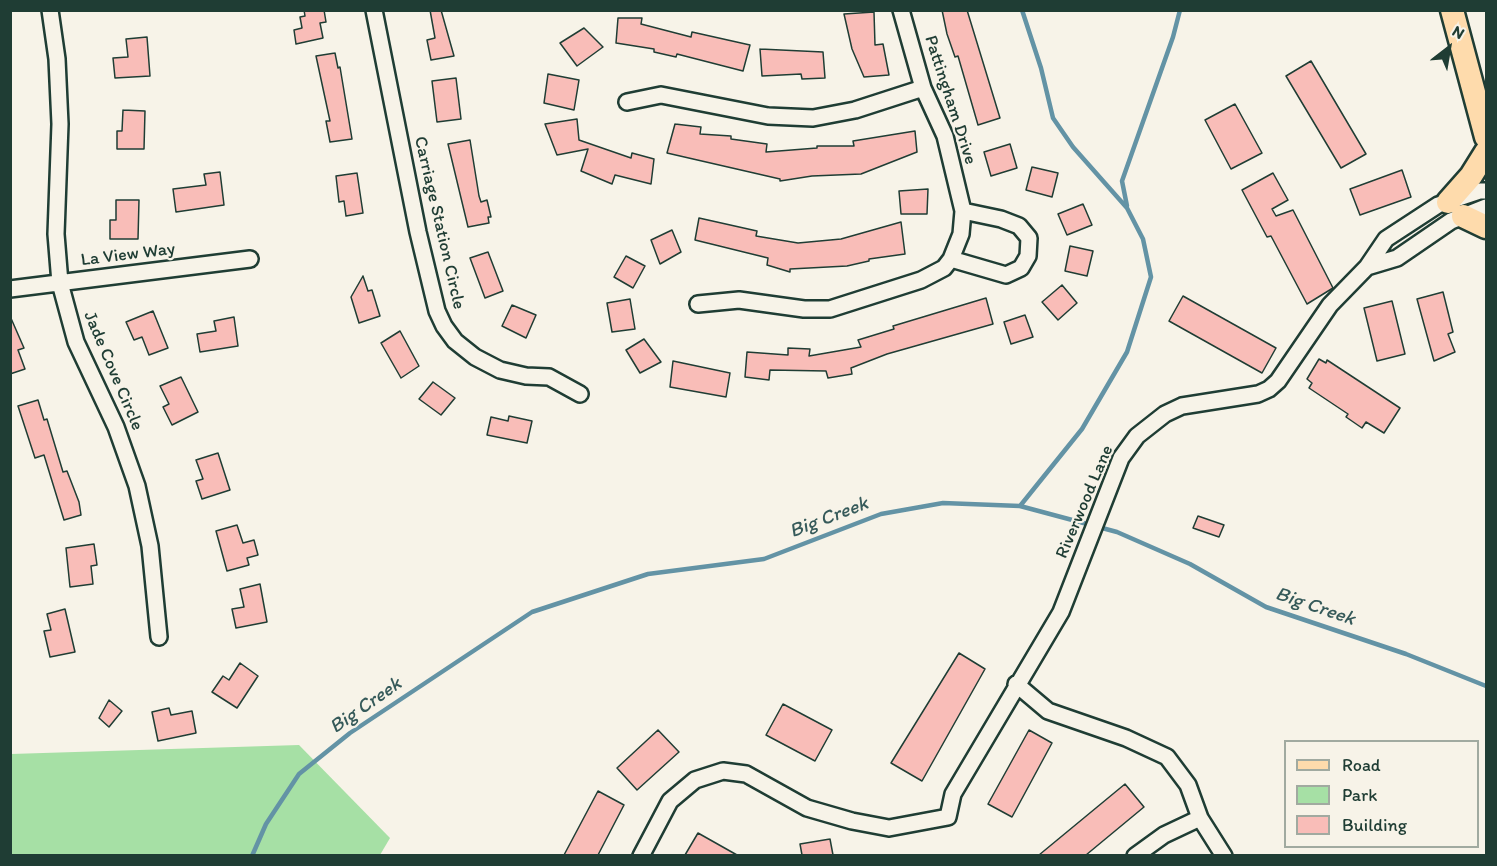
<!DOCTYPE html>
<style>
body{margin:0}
#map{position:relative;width:1497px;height:866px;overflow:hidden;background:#f7f3e8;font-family:Itim,sans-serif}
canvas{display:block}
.frame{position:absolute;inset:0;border:12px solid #1f3d34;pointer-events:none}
.legend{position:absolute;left:1284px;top:740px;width:195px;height:108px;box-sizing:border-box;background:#f7f3e8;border:2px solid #a1aaa0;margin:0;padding:8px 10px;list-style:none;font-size:18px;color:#1f3d34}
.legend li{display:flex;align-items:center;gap:12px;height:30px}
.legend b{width:30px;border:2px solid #a1aaa0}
.north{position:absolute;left:1419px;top:18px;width:60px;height:60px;-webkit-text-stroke:4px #f7f3e8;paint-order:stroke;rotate:31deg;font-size:16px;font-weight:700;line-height:24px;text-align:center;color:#1f3d34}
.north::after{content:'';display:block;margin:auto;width:21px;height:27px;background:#1f3d34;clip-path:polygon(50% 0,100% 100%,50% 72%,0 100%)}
</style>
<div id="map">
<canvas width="1497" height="866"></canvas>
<div class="frame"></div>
<ul class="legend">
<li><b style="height:8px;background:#fedbac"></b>Road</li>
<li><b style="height:16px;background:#a6e0a5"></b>Park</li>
<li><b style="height:16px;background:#f9bdb8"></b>Building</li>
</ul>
<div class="north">N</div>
</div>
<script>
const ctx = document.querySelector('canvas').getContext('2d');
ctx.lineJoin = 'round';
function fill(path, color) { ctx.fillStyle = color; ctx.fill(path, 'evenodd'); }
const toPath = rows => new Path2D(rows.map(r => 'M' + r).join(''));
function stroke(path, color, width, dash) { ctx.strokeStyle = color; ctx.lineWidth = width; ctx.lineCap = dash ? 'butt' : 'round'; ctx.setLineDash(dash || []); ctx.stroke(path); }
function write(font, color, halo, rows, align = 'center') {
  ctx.font = font + ' Itim,sans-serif'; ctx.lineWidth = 4.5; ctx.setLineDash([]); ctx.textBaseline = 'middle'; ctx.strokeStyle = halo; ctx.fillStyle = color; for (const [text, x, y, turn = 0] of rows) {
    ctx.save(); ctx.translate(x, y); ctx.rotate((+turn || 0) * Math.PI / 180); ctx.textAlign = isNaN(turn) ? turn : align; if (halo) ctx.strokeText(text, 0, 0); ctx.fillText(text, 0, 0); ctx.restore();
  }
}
fill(toPath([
 [299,745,390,838,380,855,11,855,11,754]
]), '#a6e0a5');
stroke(toPath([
 [1127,206,1122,181,1173,37,1180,10],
 [1020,506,1082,429,1127,352,1151,277,1143,239,1127,208,1073,147,1053,118,1041,68,1022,10],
 [252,856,266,824,299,774,350,733,532,612,648,574,764,559,881,514,943,503,1020,506,1117,532,1190,564,1266,607,1406,654,1486,686]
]), '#6393a5', 4.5);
const building = toPath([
 [304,10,324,10,326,22,320,23,323,38,296,44,294,30,302,28,300,17,305,16,304,10],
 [430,10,441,10,454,56,431,60,427,40,435,38,430,10],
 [942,10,967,10,1000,118,978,125,958,56,955,57,947,34,942,10],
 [874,12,875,45,883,44,889,75,864,77,852,49,844,14,874,12],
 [618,18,642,18,641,24,691,37,692,32,750,45,743,71,677,54,676,57,654,52,654,49,616,43,618,18],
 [584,28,603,47,577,66,560,43,584,28],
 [147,37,150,76,115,78,113,58,128,57,126,39,147,37],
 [760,49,823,52,825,78,802,79,801,74,762,76,760,49],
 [335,53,338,68,340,67,352,139,330,142,326,121,330,121,316,56,335,53],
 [1311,61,1366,154,1341,168,1286,76,1311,61],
 [548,74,579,80,574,110,544,103,548,74],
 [456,78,461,119,437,122,432,81,456,78],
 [1235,104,1262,153,1231,169,1205,120,1235,104],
 [123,110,145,111,144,149,117,149,117,131,122,131,123,110],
 [577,119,579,140,631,158,632,153,654,159,651,184,615,175,612,184,581,171,588,149,557,155,545,124,577,119],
 [675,124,701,127,700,134,731,136,731,139,767,144,766,152,817,148,817,146,854,146,853,141,915,131,917,152,861,174,812,176,780,181,780,179,667,153,675,124],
 [470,140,479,196,481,202,487,200,491,217,488,217,489,223,468,227,448,144,470,140],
 [1010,144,1017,168,991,176,984,152,1010,144],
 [1032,167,1058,173,1052,197,1026,190,1032,167],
 [1402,170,1411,197,1360,215,1350,189,1402,170],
 [220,172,224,205,176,212,173,189,206,185,204,174,220,172],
 [357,173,363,213,346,216,344,201,339,202,336,176,357,173],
 [1273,173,1288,200,1272,209,1276,216,1293,210,1333,288,1307,304,1271,236,1267,237,1242,190,1273,173],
 [928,189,927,214,901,214,899,191,928,189],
 [116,200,139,200,138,239,110,239,110,220,116,220,116,200],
 [1083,204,1092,225,1067,235,1058,214,1083,204],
 [699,218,757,231,756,236,798,243,841,239,901,222,905,254,869,259,869,261,847,266,790,269,790,272,767,265,768,258,695,240,699,218],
 [672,230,681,252,660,264,651,240,672,230],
 [1070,246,1093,251,1087,276,1065,271,1070,246],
 [488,252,503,291,485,298,470,258,488,252],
 [626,256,645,266,633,288,614,277,626,256],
 [363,276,368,291,372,290,380,316,359,323,351,297,363,276],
 [1062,285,1077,303,1058,320,1042,302,1062,285],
 [1443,292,1453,332,1448,334,1455,352,1434,361,1417,299,1443,292],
 [1183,296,1276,348,1262,373,1169,321,1183,296],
 [986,298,993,324,887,354,851,368,852,374,828,378,826,371,770,370,769,380,745,377,747,352,788,355,788,348,810,349,809,356,861,347,858,340,894,329,893,326,986,298],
 [630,299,635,329,612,332,607,303,630,299],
 [1392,301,1405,354,1377,361,1364,308,1392,301],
 [512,305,536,315,526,338,502,326,512,305],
 [153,311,168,348,149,355,142,337,134,340,126,322,153,311],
 [1025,315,1033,337,1011,344,1004,322,1025,315],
 [10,316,24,348,18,350,25,369,10,374,10,316],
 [234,317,238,346,200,352,197,334,216,331,214,321,234,317],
 [400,331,419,366,401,378,381,343,400,331],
 [644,339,661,362,640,373,626,350,644,339],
 [1319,359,1326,363,1327,360,1400,408,1384,433,1366,422,1362,428,1346,417,1348,414,1309,388,1312,383,1307,379,1319,359],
 [673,361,730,373,726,397,670,387,673,361],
 [181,377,198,412,172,425,163,407,169,404,160,386,181,377],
 [433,382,455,398,441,415,419,399,433,382],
 [38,400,44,420,47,419,63,472,67,471,79,502,81,515,64,520,44,455,35,458,18,406,38,400],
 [509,416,532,421,527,443,487,435,491,417,508,421,509,416],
 [218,453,230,490,202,499,196,481,203,479,196,460,218,453],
 [1198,516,1224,525,1219,537,1193,528,1198,516],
 [237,525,243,543,254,540,258,555,247,558,249,565,227,571,216,531,237,525],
 [94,544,97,565,91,566,93,584,70,587,66,548,94,544],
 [260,584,267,622,236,628,232,609,244,607,240,589,260,584],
 [65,609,75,652,50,657,44,631,51,630,47,614,65,609],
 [959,653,985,669,922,781,891,763,959,653],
 [240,663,258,676,237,708,212,692,223,676,229,680,240,663],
 [109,700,122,711,109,727,99,718,109,700],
 [783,704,832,730,815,761,766,735,783,704],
 [169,708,171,715,192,711,196,733,158,741,152,712,169,708],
 [658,730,679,752,637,790,617,768,658,730],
 [1029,730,1052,743,1012,817,988,804,1029,730],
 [1125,784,1144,807,1086,855,1039,855,1125,784],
 [598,791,624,805,598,855,564,855,598,791],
 [698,833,737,855,685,855,698,833],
 [830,839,833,855,802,855,800,844,830,839]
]);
fill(building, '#f9bdb8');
stroke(building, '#1f3d34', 1.5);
const minor = toPath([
 [50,10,57,59,60,124,56,234,60,283,76,342,116,427,137,486,150,546,159,637],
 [374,10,418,232,437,311,444,326,455,341,475,357,500,370,526,376,549,377,580,394],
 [627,102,661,95,768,116,813,118,855,110,923,88],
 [951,259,1006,275,1021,268,1028,256,1029,238,1019,226,1001,219,963,211],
 [1367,267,1397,258,1451,221,1486,207],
 [10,289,250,259],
 [698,304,739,300,804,309,830,309,921,280,944,268,951,259,961,234,963,211,945,136,923,88,901,10],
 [1016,684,1048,711,1126,738,1167,757,1188,785,1200,818,1224,856],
 [641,856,670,801,695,780,723,771,746,774,807,808,852,821,889,828,948,817,953,794,1061,612,1121,458,1137,436,1165,414,1182,406,1258,394,1269,389,1278,381,1330,305,1367,267,1386,239,1438,205,1480,191,1486,191],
 [1135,856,1164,835,1200,818]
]);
const primary = toPath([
 [1452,10,1486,137],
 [1448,202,1471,176,1486,152],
 [1463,216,1486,227]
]);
stroke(minor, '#1f3d34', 20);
stroke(primary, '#1f3d34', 27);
stroke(minor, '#f7f3e8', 15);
stroke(primary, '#fedbac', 22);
write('18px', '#1f3d34', '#f7f3e8', [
 ["Pattingham Drive",950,100,72],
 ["Carriage Station Circle",439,223,77],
 ["La View Way",128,255,-7],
 ["Jade Cove Circle",113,371,67],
 ["Riverwood Lane",1085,502,-67]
]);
write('italic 20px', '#365a5a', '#f7f3e8', [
 ["Big Creek",829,518,-21],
 ["Big Creek",1315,607,19],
 ["Big Creek",366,706,-35]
]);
</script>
